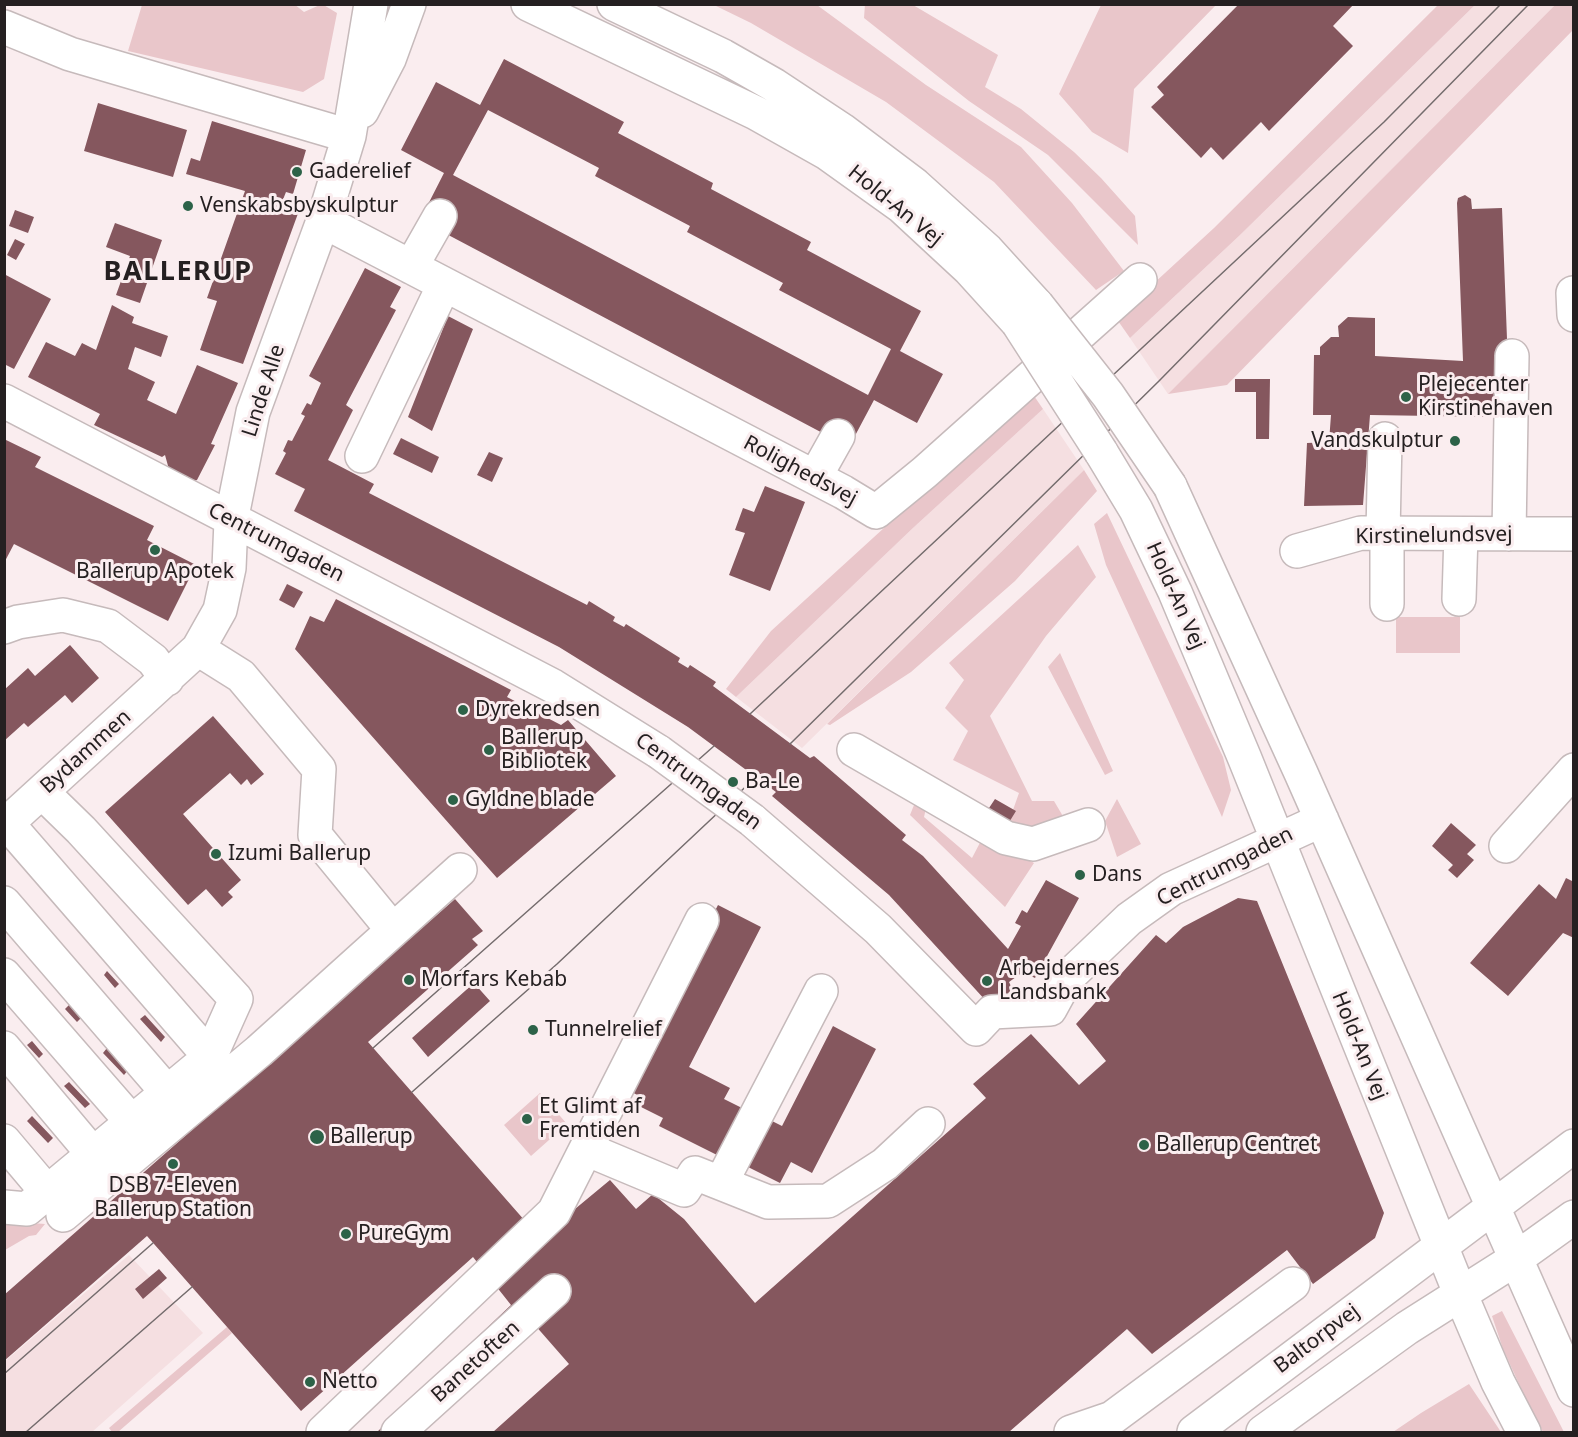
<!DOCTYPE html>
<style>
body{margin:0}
#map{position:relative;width:1578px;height:1437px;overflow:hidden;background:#faedef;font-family:"Noto Sans",sans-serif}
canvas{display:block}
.frame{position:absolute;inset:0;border:6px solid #252021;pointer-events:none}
</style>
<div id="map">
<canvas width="1578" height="1437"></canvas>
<div class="frame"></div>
</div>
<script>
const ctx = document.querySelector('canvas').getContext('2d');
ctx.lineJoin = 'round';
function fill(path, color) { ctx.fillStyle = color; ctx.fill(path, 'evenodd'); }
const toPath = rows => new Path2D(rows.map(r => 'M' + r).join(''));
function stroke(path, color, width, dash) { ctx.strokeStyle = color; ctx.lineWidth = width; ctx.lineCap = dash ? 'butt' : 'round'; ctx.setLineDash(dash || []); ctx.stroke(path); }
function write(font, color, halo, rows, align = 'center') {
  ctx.font = font + ' "Noto Sans",sans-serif'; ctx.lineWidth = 6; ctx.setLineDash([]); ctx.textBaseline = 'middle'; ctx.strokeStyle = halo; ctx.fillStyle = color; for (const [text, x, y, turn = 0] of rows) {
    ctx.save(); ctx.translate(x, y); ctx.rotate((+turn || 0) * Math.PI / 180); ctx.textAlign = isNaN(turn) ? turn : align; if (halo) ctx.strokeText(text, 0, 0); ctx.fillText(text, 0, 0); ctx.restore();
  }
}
fill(toPath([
 [1475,5,1555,5,1168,394,1130,338,1239,236],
 [1043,409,1084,470,802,748,736,697,913,528],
 [129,1255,203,1333,92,1432,5,1432,4,1362]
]), '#f5dfe1');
fill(toPath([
 [294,4,304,12,322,4,337,13,324,79,303,92,128,51,142,5],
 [865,4,913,5,998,55,985,87,1021,109,1074,152,1101,178,1135,216,1138,245,1048,155,969,101,864,18],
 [714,5,817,5,926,85,1021,147,1072,203,1124,271,1096,290,994,182,886,102,751,23],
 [1101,5,1216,5,1134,89,1128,153,1092,132,1059,94],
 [1438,5,1475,5,1239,236,1130,338,1116,318,1214,228],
 [1555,5,1573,5,1573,30,1227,385,1168,394],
 [1032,393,1043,409,913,528,736,697,726,689,771,631],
 [1084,470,1097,491,1015,581,911,672,830,725,827,724],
 [1107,513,1223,757,1231,790,1222,817,1106,565,1094,524],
 [1078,545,1096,577,1046,636,990,716,1032,801,1054,801,1064,818,1025,833,1008,824,1019,793,953,760,968,731,945,708,964,680,949,663],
 [1396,617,1460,617,1460,653,1396,653],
 [1060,653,1113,771,1105,775,1048,667],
 [1117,799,1141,844,1117,857,1105,821],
 [916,800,927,804,924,817,972,858,984,835,1034,863,1005,907,910,815],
 [540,1093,567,1124,531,1156,504,1125],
 [5,1221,45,1224,36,1235,29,1236,5,1250,5,1257],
 [1502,1311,1564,1432,1543,1432,1531,1410,1503,1349,1492,1316],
 [227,1327,232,1333,118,1432,112,1432,109,1428],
 [1469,1384,1501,1432,1393,1432,1421,1413]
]), '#e9c6ca');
fill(toPath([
 [1239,4,1354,4,1333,26,1353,46,1269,131,1261,122,1223,160,1211,147,1201,158,1151,107,1164,95,1157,87],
 [504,59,624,122,618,133,713,183,711,189,811,242,807,250,921,311,900,351,943,374,917,423,874,400,849,447,420,220,444,173,401,150,436,82,480,105],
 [488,110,599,168,595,176,690,226,687,232,783,283,779,290,891,349,868,395,453,175],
 [98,103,187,130,173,177,84,151],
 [212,121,306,150,293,194,286,192,282,202,300,208,243,364,200,350,217,301,207,298,245,191,186,174,191,158,200,161],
 [1465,195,1471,199,1472,209,1502,208,1507,339,1498,417,1370,415,1363,505,1304,506,1307,443,1329,442,1331,415,1313,415,1314,355,1320,355,1320,347,1331,337,1339,337,1338,326,1348,317,1375,318,1375,356,1463,361,1457,203,1458,198],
 [15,210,34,217,28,233,9,226],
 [115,223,162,240,140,303,116,295,130,256,106,247],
 [15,239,25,244,16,260,7,255],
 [365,268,401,287,390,307,396,310,346,405,353,410,328,460,374,484,369,493,587,605,589,601,615,617,613,621,624,627,626,624,680,658,678,662,688,668,690,665,716,682,713,686,810,758,814,756,906,835,902,840,923,856,1008,949,1021,926,1015,923,1022,910,1027,913,1046,880,1079,898,1035,978,1023,972,1009,982,1016,997,987,1002,889,895,772,796,776,792,688,727,559,647,294,511,305,489,275,474,286,453,283,451,288,440,292,441,305,416,301,414,307,403,311,405,321,383,309,376],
 [4,274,51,299,14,369,4,364],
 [112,305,134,317,132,323,168,336,161,357,135,347,128,369,155,382,147,400,176,414,197,365,238,383,211,444,215,445,197,480,190,482,170,473,165,455,162,457,94,425,100,414,28,377,46,342,75,356,82,343,96,350],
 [448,316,473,329,432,431,408,417],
 [1235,379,1270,379,1269,439,1256,439,1256,392,1235,392],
 [401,438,439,457,432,473,393,454],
 [4,439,41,457,35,467,154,526,147,540,196,565,168,621,14,544,4,563],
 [489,452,503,458,492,482,477,475],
 [765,486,805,502,770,591,729,575,745,533,735,530,743,508,754,512],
 [287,584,303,592,294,608,279,600],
 [336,599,511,690,507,697,561,725,568,720,616,776,497,878,295,649,310,616,324,622],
 [70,645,99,678,72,703,65,695,28,727,24,723,4,741,4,690,28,668,35,676],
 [213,716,264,774,251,785,247,779,241,785,230,773,183,814,241,880,228,892,233,897,222,907,206,889,188,905,105,812],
 [995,799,1016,811,1008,824,987,811],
 [1451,823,1476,845,1467,854,1474,860,1457,878,1448,870,1453,865,1432,846],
 [1566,878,1574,882,1574,938,1563,933,1508,996,1470,963,1539,884,1556,899],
 [1238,898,1257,901,1384,1213,1375,1238,1313,1284,1287,1250,1152,1354,1127,1329,1009,1432,493,1432,569,1364,534,1324,419,1432,377,1432,511,1305,473,1257,301,1411,147,1236,4,1361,4,1295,455,899,483,931,472,939,478,945,368,1042,540,1238,610,1180,636,1209,653,1194,684,1219,755,1303,986,1098,973,1084,1031,1034,1079,1085,1106,1061,1076,1024,1156,935,1166,943,1183,927],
 [718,905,761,927,689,1067,730,1088,724,1099,746,1110,721,1157,659,1126,663,1118,641,1107,645,1099,624,1088],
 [107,971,119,984,115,988,104,975],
 [474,983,490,1001,428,1057,412,1038],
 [69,1005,81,1018,77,1022,65,1009],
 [145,1015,165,1037,161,1042,140,1019],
 [833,1026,876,1049,812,1173,791,1162,780,1183,738,1162,762,1116,782,1126],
 [32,1041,43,1054,39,1058,27,1045],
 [107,1048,128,1070,124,1075,103,1053],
 [69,1082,90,1104,85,1108,64,1086],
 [32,1116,53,1138,48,1143,27,1121],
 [159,1269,167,1278,143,1299,135,1289]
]), '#85575e');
const minor = toPath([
 [528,4,756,113,827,153,901,206,969,269,1018,323],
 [614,4,723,56,774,85,842,130,915,185,987,250,1037,305],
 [4,27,70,54,349,136],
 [362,111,389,59,409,4],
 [323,221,843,492,876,512,925,472,1140,280],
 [411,267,440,216],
 [1573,293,1574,315],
 [4,401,553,686,659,752],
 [1101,452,1136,510,1175,592,1245,759,1460,1293,1498,1382,1524,1432],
 [362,456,444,285],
 [815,477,838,436],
 [1170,486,1301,773,1574,1390],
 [1383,533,1385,439],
 [1387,533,1387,604],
 [1509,534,1512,356],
 [1297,551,1361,533,1574,534],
 [1459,599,1461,534],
 [4,627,18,622,63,615,108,626,153,660,167,679],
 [198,649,241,676,319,769,315,835,392,929],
 [854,750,1006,838,1033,844,1088,825],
 [752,820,878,929,976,1029,992,1012,1050,1009,1067,978,1129,919,1171,889,1322,820],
 [7,823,210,1057],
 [4,826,198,649,220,610,229,568,231,521,253,412,323,221,349,136,371,4],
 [1506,846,1574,770],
 [4,903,167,1092],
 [4,975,131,1121],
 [4,1048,93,1154],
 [4,1141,47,1192],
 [586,1149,684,1190,695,1173,768,1202,828,1201,885,1164,928,1124],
 [721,1183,821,991],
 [4,1207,27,1209,210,1057,236,999,81,830,42,792],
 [63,1215,259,1051,460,870],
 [323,1432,554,1212,702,920],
 [398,1432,554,1291],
 [1071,1432,1112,1418,1293,1284],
 [1194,1432,1574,1146],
 [1263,1432,1407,1328,1514,1260,1574,1217]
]);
stroke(minor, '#c6babb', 36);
stroke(minor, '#fff', 33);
stroke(toPath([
 [750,714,1384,122,1501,4],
 [790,744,1159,381,1529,4],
 [373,1048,714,746],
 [412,1092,557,964,756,777],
 [4,1374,153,1243],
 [26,1432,192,1287]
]), '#746c6d', 1.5);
const minorBridge = toPath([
 [1037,305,1108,395,1170,486],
 [1018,323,1101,452],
 [659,752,752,820]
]);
stroke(minorBridge, '#c6babb', 36, []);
stroke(minorBridge, '#fff', 33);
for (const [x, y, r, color] of [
 [297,172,6,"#2c6248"],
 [188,206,6,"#2c6248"],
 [1406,397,6,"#2c6248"],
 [1455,441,6,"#2c6248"],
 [155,550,6,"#2c6248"],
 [463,710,6,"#2c6248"],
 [489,750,6,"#2c6248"],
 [733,782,6,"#2c6248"],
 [453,800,6,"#2c6248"],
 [216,854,6,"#2c6248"],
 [1080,875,6,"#2c6248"],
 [409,980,6,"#2c6248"],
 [987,981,6,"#2c6248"],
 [533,1030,6,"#2c6248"],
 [527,1119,6,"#2c6248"],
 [317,1137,8,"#2c6248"],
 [1144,1145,6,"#2c6248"],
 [173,1164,6,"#2c6248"],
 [346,1234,6,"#2c6248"],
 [310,1382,6,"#2c6248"]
]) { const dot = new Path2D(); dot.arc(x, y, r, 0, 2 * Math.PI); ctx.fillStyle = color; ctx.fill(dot); stroke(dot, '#faedef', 2); }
write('21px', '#252021', '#faedef', [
 ["Gaderelief",309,172],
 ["Venskabsbyskulptur",200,206],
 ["Plejecenter",1418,385],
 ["Kirstinehaven",1418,409],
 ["Vandskulptur",1443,441,"right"],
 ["Ballerup Apotek",155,572,"center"],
 ["Dyrekredsen",475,710],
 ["Ballerup",501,738],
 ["Bibliotek",501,762],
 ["Ba-Le",745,782],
 ["Gyldne blade",465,800],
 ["Izumi Ballerup",228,854],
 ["Dans",1092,875],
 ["Arbejdernes",999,969],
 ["Landsbank",999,993],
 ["Morfars Kebab",421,980],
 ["Tunnelrelief",545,1030],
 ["Et Glimt af",539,1107],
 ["Fremtiden",539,1131],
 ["Ballerup",330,1137],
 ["Ballerup Centret",1156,1145],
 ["DSB 7-Eleven",173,1186,"center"],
 ["Ballerup Station",173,1210,"center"],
 ["PureGym",358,1234],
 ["Netto",322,1382]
], 'left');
write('21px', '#252021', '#faedef', [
 ["Hold-An Vej",895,206,39],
 ["Linde Alle",264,391,-72],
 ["Rolighedsvej",800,471,28],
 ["Kirstinelundsvej",1434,536,-1],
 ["Centrumgaden",276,543,27],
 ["Hold-An Vej",1175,596,66],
 ["Bydammen",86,752,-42],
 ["Centrumgaden",698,782,36],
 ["Centrumgaden",1225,867,-27],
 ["Hold-An Vej",1359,1046,68],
 ["Baltorpvej",1317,1339,-37],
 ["Banetoften",476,1362,-42]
]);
ctx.letterSpacing = '1.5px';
write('bold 27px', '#252021', '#faedef', [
 ["BALLERUP",178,272]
]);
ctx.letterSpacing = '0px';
</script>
